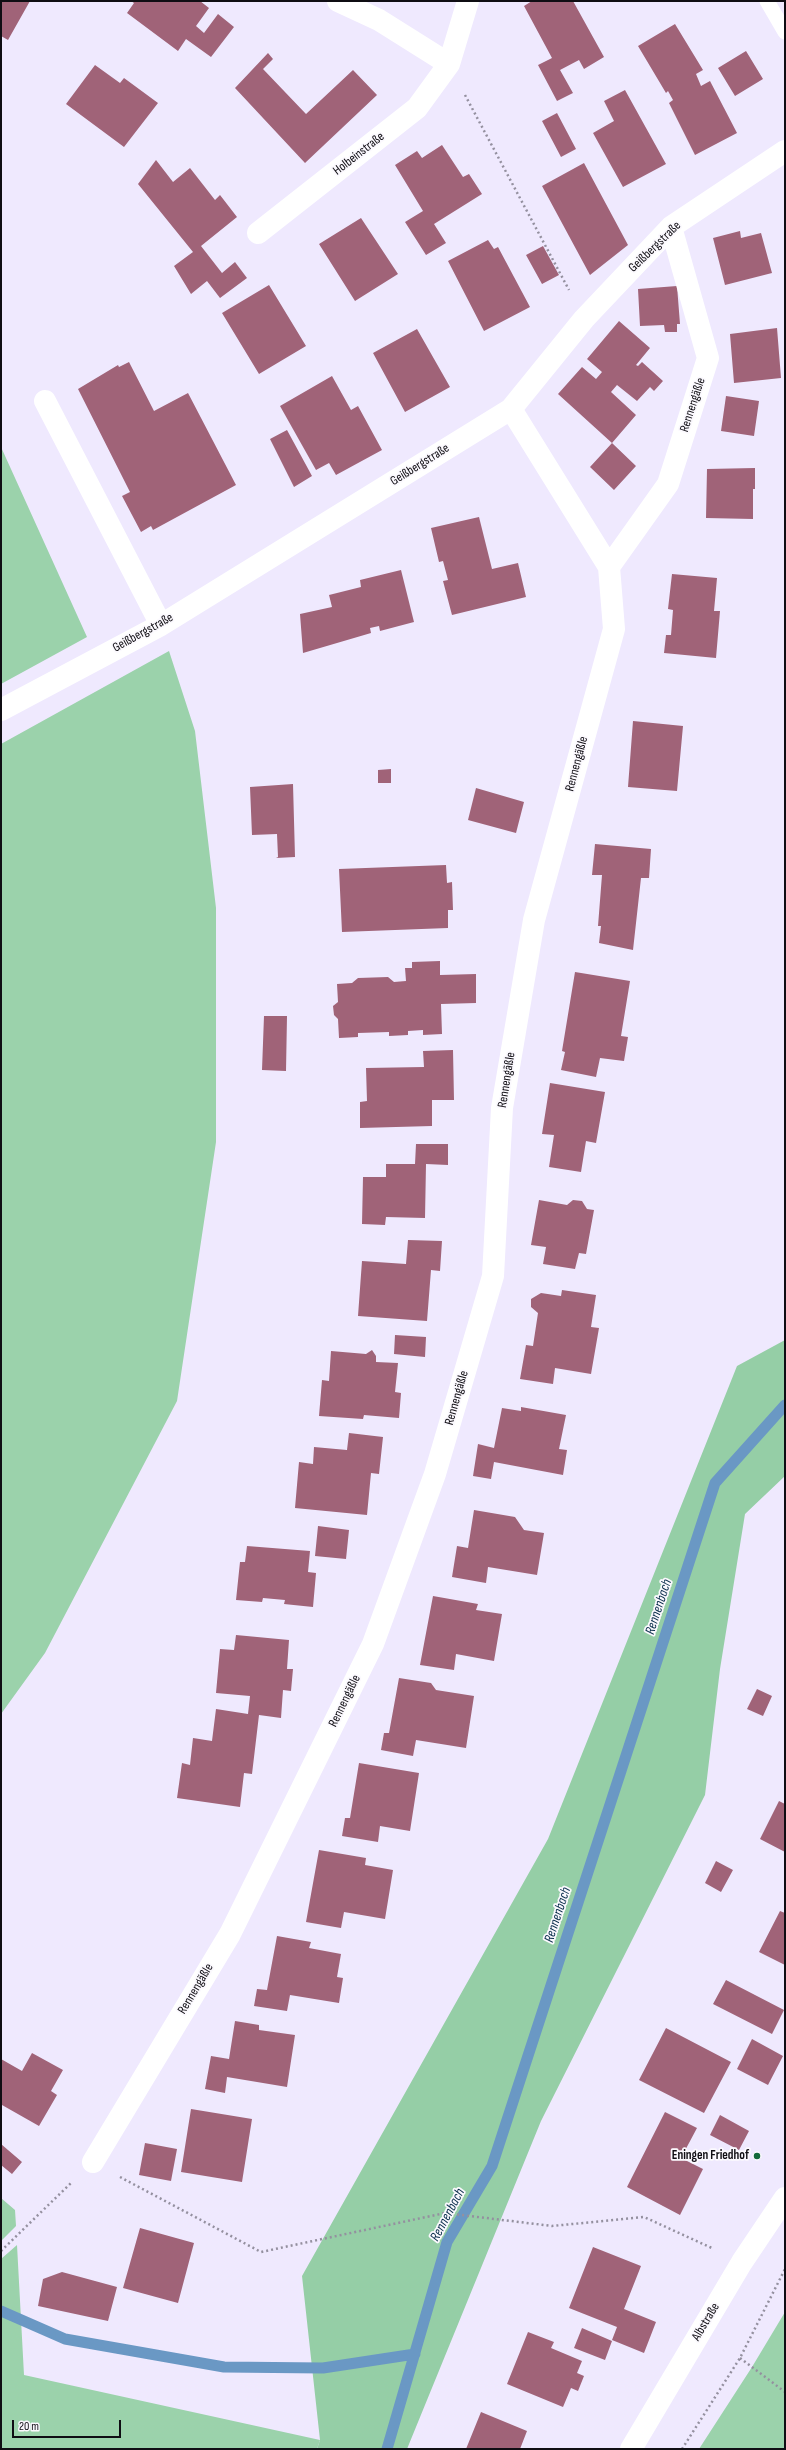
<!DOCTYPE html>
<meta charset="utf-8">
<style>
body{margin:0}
#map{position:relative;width:786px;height:2450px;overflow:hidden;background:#efe9fe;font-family:"Sofia Sans Condensed",sans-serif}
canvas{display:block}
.frame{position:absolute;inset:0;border:2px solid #0f0d13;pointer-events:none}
.scale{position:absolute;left:12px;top:2420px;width:109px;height:18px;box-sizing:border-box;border:2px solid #0f0d13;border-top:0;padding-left:5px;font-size:12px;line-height:14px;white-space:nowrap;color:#0f0d13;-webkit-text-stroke:3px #fbf9fe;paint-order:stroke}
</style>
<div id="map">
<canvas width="786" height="2450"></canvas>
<div class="frame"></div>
<div class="scale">20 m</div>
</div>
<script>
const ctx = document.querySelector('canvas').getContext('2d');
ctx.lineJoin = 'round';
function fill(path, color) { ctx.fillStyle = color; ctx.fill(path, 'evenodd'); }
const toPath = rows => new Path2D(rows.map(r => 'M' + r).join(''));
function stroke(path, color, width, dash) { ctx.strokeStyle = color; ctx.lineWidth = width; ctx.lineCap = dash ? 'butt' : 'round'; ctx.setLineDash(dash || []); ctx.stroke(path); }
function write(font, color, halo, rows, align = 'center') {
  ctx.font = font + ' "Sofia Sans Condensed",sans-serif'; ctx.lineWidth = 3.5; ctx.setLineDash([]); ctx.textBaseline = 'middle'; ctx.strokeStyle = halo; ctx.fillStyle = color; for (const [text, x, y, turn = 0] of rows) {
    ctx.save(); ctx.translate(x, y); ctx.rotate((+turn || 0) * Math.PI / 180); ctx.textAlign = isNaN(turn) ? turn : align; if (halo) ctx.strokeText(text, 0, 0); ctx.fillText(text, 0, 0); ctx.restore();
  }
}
fill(toPath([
 [1,447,87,637,1,684],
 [169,651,195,731,216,908,216,1142,177,1401,45,1653,1,1714,1,744],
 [1,2198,15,2210,16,2226,1,2241],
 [17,2245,24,2375,320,2440,317,2449,1,2449,1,2259],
 [785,2312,785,2449,699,2449,752,2367]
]), '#9bd2ab');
fill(toPath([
 [785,1340,785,1476,745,1514,720,1669,705,1795,541,2121,407,2449,317,2449,320,2440,302,2276,548,1839,737,1366]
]), '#95cea6');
stroke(toPath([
 [1,2311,65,2339,224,2367,323,2368,415,2354],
 [387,2449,447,2242,492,2166,715,1483,785,1405]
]), '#6a98c4', 11);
fill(toPath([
 [1,1,30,1,8,40,1,36],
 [131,1,200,1,209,8,196,26,204,33,218,14,234,27,211,57,186,39,178,51,127,13,134,3],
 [532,1,573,1,604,57,584,69,579,60,560,70,573,93,557,101,538,65,552,58,524,6],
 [675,24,703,70,696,74,701,86,710,81,737,133,695,155,669,103,673,100,668,91,666,93,638,46],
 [746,51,763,79,735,96,718,68],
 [268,53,273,59,263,69,306,114,353,70,377,95,305,163,235,88],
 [95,65,120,83,124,78,158,103,124,147,66,104],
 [625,90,666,164,623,187,593,133,614,121,604,101],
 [557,113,576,149,561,157,542,121],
 [442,145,463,177,469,174,482,194,434,224,446,243,426,255,405,222,423,211,395,165,417,151,422,158],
 [156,160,173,182,190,168,215,200,220,195,237,217,201,246,222,273,235,262,247,278,220,298,207,281,191,294,174,266,193,252,138,184],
 [584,163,628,245,590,275,542,186],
 [361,218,398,274,355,301,319,244],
 [740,231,741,238,761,233,772,273,725,285,713,238],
 [488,240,494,249,498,247,530,307,484,331,448,261],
 [543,246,559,275,542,284,526,255],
 [269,285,306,346,259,374,222,313],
 [677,286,680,324,677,324,677,332,665,332,664,325,640,326,638,289],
 [619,321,650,348,636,365,638,366,642,362,663,381,654,391,650,387,637,401,617,385,611,392,636,415,612,443,558,394,582,367,596,379,602,372,587,359],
 [777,328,781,378,734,383,730,334],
 [417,329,450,387,405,412,373,353],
 [129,362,154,411,188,393,236,485,153,530,151,526,141,532,122,496,130,492,78,389,118,365,119,367],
 [332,376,351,410,358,406,382,450,336,475,329,463,316,470,280,406],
 [726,396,759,401,754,436,721,431],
 [287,430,312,476,294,487,270,439],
 [612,443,636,466,614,490,590,467],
 [755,468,755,489,753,489,753,519,706,518,707,469],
 [479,517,492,569,518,563,526,597,452,615,443,581,448,580,443,561,439,562,431,528],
 [401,570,414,622,380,631,379,626,370,628,371,633,303,653,300,614,332,607,329,595,361,587,360,580],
 [672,574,717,578,714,611,720,611,716,658,664,653,666,635,671,635,673,610,668,609],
 [633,721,683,726,677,791,628,787],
 [391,769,391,783,378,783,378,770],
 [293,784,295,857,276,858,278,857,277,834,252,835,250,787],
 [476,788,524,802,516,833,468,820],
 [595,844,651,849,649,878,641,878,633,950,599,943,601,926,598,926,602,875,592,875],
 [446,865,447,883,452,882,453,910,448,910,448,928,342,932,339,869],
 [440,961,440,975,476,974,476,1003,441,1004,442,1034,423,1035,423,1030,408,1031,408,1035,389,1036,389,1032,358,1033,358,1037,339,1038,338,1019,334,1015,333,1006,338,1002,337,984,352,983,358,978,388,977,394,982,406,981,405,968,412,968,412,962],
 [575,972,630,981,621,1036,628,1037,624,1061,600,1058,596,1077,561,1070,565,1052,562,1051],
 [264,1016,287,1016,286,1071,262,1070],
 [453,1050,454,1100,432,1100,432,1126,360,1128,360,1102,367,1101,366,1068,424,1067,423,1051],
 [550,1083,605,1092,596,1143,586,1141,581,1172,549,1167,554,1135,542,1134],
 [416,1144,448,1144,448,1165,426,1164,425,1218,386,1217,385,1225,362,1224,363,1177,386,1177,386,1164,415,1164],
 [539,1200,567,1205,573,1200,582,1201,587,1209,594,1210,586,1254,579,1253,575,1269,543,1264,546,1247,531,1245],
 [408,1240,442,1241,440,1271,431,1270,427,1321,358,1316,362,1261,406,1264],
 [562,1290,596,1295,591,1327,599,1328,591,1374,555,1368,553,1384,520,1379,526,1345,533,1346,538,1313,531,1307,531,1299,541,1293,561,1296],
 [395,1335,426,1337,425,1357,394,1354],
 [372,1350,376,1356,376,1362,398,1363,395,1392,401,1393,399,1418,364,1415,363,1419,319,1416,322,1380,329,1381,331,1351,366,1354],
 [521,1407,566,1415,559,1449,567,1450,563,1475,494,1462,491,1479,473,1476,478,1444,494,1448,502,1408,521,1411],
 [349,1433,383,1437,379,1474,371,1473,367,1515,295,1508,299,1462,313,1464,314,1447,347,1450],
 [474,1510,515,1517,524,1530,544,1533,537,1575,488,1567,486,1583,452,1577,457,1546,468,1548],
 [318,1526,349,1530,346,1559,315,1556],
 [247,1546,310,1551,308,1572,316,1573,313,1607,284,1604,285,1600,263,1598,262,1602,236,1600,240,1562,245,1562],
 [433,1596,478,1604,476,1610,502,1614,494,1661,456,1654,454,1670,420,1665],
 [236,1635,289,1640,287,1669,293,1669,291,1691,283,1690,281,1718,259,1715,252,1774,244,1773,240,1807,177,1798,182,1763,190,1765,193,1738,212,1741,216,1709,248,1714,250,1696,216,1693,220,1649,234,1650],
 [399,1678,431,1683,436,1690,474,1696,466,1748,416,1740,413,1756,381,1750,384,1733,389,1733],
 [757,1689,772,1696,763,1716,747,1709],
 [359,1763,419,1773,410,1831,380,1826,378,1842,342,1836,345,1818,350,1818],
 [779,1801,785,1804,785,1852,760,1839],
 [319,1850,366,1858,365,1865,393,1870,385,1919,344,1912,341,1928,306,1922],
 [716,1861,733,1870,721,1892,705,1883],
 [780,1911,785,1913,785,1965,759,1952],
 [277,1936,311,1942,309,1948,341,1954,337,1977,343,1978,339,2003,290,1995,287,2011,254,2006,257,1989,267,1990],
 [726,1980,784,2010,772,2034,713,2004],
 [235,2021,259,2025,259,2030,295,2035,287,2087,227,2077,225,2093,205,2089,211,2056,229,2059],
 [666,2028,731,2062,704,2113,639,2080],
 [752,2039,783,2056,768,2085,737,2069],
 [32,2053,63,2070,51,2091,57,2095,39,2126,2,2105,1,2108,1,2059,22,2071],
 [191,2109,252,2119,242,2182,181,2172],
 [665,2112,697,2128,681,2158,703,2169,680,2215,627,2187],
 [720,2115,749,2131,739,2150,710,2135],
 [145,2143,177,2149,171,2181,139,2175],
 [1,2144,22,2162,12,2174,1,2165],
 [140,2228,194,2243,178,2303,123,2288],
 [593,2247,641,2266,624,2309,656,2322,644,2353,612,2340,617,2327,569,2308],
 [62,2272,117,2287,108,2321,38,2306,43,2279],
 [582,2328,612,2341,605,2360,574,2348],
 [528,2332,554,2342,551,2348,582,2361,577,2373,584,2376,578,2391,571,2388,563,2407,507,2384],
 [481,2412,527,2431,520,2449,466,2449]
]), '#a06378');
stroke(toPath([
 [465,95,569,290],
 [120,2177,261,2252,445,2213,552,2226,644,2217,714,2249],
 [1,2251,71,2183],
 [740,2358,785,2392],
 [682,2449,740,2358,785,2269]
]), '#94909f', 2.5, [2, 3]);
stroke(toPath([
 [767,1,785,32]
]), '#fff', 15);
stroke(toPath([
 [338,1,379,20,449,64],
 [258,233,417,108,449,64,468,1],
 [45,401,161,625],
 [609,567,668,484,708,358,671,227],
 [1,710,161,625,511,409,584,319,671,227,785,151],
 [93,2162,230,1934,373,1644,435,1474,493,1276,502,1108,534,920,614,629,609,567,511,409]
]), '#fff', 22);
stroke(toPath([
 [631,2449,742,2262,785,2198]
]), '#fff', 22);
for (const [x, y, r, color] of [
 [757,2156,4,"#12683a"]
]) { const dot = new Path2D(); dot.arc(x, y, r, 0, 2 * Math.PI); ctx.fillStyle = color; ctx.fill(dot); stroke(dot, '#fbf9fe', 1.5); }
write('13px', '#0f0d13', '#fbf9fe', [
 ["Holbeinstraße",359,154,-38],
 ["Geißbergstraße",655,247,-44],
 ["Rennengäßle",693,405,-72],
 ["Geißbergstraße",420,465,-32],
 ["Geißbergstraße",143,633,-29],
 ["Rennengäßle",577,764,-75],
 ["Rennengäßle",507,1080,-81],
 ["Rennengäßle",457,1398,-74],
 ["Rennengäßle",345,1701,-64],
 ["Rennengäßle",196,1989,-59],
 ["Albstraße",706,2322,-59]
]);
write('bold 13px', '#0f0d13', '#fbf9fe', [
 ["Eningen Friedhof",749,2156]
], 'right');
write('italic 14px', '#072b49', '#fbf9fe', [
 ["Rennenbach",659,1607,-72],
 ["Rennenbach",558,1915,-72],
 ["Rennenbach",448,2215,-62]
]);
</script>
